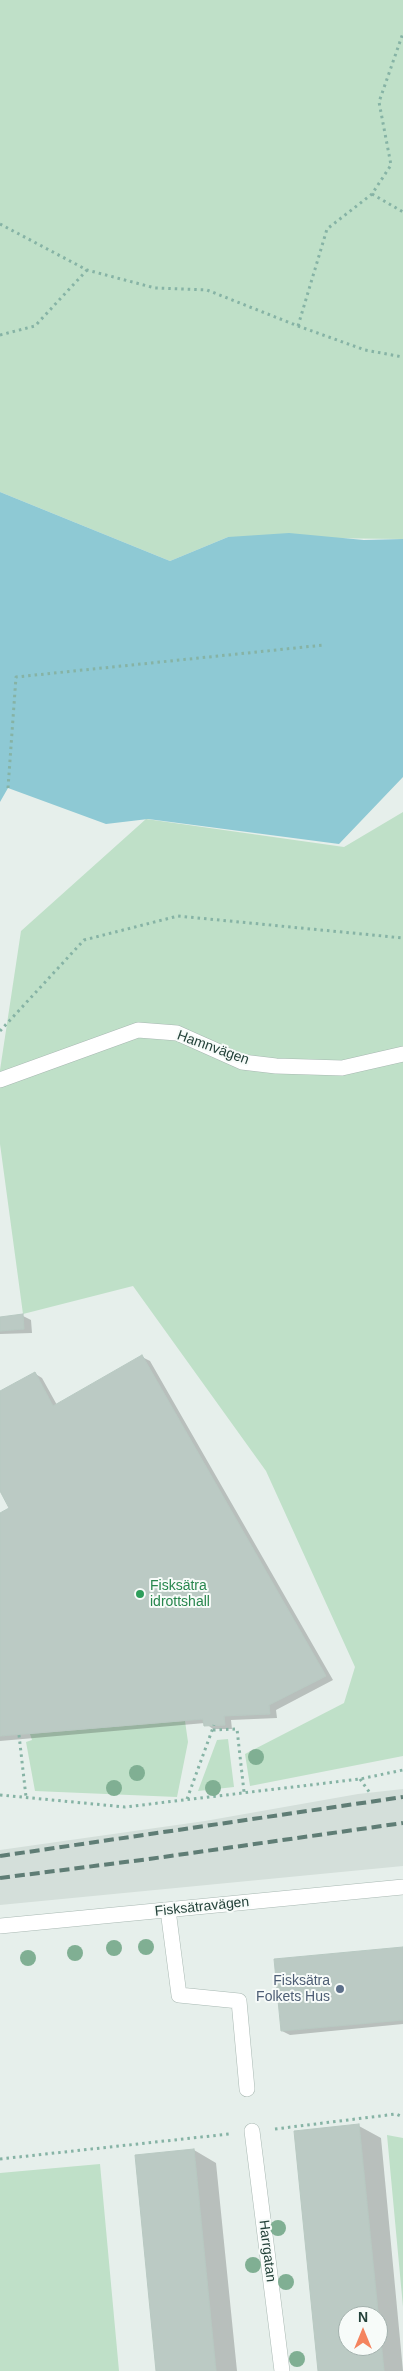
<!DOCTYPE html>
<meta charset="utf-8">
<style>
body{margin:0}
#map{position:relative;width:403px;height:2371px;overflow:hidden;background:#e6efeb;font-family:Arial,sans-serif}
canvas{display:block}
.north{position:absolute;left:338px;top:2306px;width:50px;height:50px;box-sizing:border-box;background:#f7fbf9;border:1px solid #a3b1ad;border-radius:50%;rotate:0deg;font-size:14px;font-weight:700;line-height:20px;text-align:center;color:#24423a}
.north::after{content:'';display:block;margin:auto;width:18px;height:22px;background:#f4845f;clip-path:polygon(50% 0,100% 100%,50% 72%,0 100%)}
</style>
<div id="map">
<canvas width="403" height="2371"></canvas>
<div class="north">N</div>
</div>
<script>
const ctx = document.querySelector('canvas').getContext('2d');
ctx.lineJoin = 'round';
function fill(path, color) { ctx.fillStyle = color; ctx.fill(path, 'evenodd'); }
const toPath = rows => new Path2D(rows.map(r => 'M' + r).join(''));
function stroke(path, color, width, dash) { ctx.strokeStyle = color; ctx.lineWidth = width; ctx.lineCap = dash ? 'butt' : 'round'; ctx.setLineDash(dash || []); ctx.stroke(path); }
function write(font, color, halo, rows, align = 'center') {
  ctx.font = font + ' Arial,sans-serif'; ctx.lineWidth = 4; ctx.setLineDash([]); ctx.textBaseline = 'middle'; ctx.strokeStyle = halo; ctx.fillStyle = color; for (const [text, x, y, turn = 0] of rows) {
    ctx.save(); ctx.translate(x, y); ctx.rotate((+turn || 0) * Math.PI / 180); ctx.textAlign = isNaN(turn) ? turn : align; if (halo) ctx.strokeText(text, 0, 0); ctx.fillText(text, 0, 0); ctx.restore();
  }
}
fill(toPath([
 [403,1789,403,1866,0,1905,0,1850,205,1821,358,1794]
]), '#d4dfda');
fill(toPath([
 [0,0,403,0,403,539,228,537,170,561,0,492],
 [403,812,403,1756,250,1786,245,1754,344,1703,355,1667,266,1471,133,1286,23,1314,0,1144,0,1070,21,931,146,819,344,847],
 [185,1721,188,1742,177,1797,35,1791,26,1742,32,1740,30,1734],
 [228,1739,234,1787,198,1791,217,1740],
 [387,2135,403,2138,403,2307],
 [100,2164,119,2371,0,2371,0,2173]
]), '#bfe0c8');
fill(toPath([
 [0,492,170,561,228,537,289,533,364,540,403,539,403,777,339,844,148,819,106,824,8,788,0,802]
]), '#8ec9d4');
fill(toPath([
 [23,1316,31,1320,32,1333,0,1334,0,1318],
 [142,1357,150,1361,333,1680,276,1710,277,1718,231,1720,232,1729,213,1729,205,1723,0,1741,0,1514,11,1509,0,1490,0,1393,34,1373,42,1378,57,1405],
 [403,1948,403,2024,290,2035,282,2031],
 [359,2126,381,2138,403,2371,319,2371],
 [348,2316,378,2316,378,2346,348,2346],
 [194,2150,216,2163,237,2371,157,2371]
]), '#0003');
const building = toPath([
 [23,1314,24,1329,0,1331,0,1317,23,1314],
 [142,1355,326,1676,269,1705,270,1714,224,1716,225,1725,204,1726,203,1719,0,1736,0,1513,9,1508,0,1491,0,1391,35,1372,53,1406,142,1355],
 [403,1947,403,2020,281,2031,274,1959,403,1947],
 [359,2124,384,2371,318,2371,294,2131,359,2124],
 [348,2316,378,2316,378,2346,348,2346,348,2316],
 [194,2149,216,2371,156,2371,135,2155,194,2149]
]);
fill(building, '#bbcac4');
stroke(building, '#b8c9c2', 1);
const minor = toPath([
 [0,1080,138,1030,177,1033,242,1062,276,1066,342,1068,403,1054],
 [168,1910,179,1995,239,2001,247,2089],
 [0,1926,403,1887],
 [252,2131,282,2371]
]);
stroke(minor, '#a8b8b2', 16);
stroke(toPath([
 [372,194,403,212],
 [0,224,87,270,155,288,207,290,298,326,365,350,403,357],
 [298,326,327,229,372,194,391,165,379,102,403,33],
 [0,335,35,326,87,270],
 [8,788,16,677,324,645],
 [0,1031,84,940,178,916,403,938],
 [213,1730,237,1729,244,1792],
 [19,1735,26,1797],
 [360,1779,370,1793],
 [0,1795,125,1807,360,1779,403,1770],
 [187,1799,214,1725],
 [275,2129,396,2114,403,2117],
 [0,2159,229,2134]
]), '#86b3a5', 3, [2.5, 4]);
stroke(minor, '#fff', 15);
stroke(toPath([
 [0,1856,403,1797],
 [0,1878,149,1859,403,1823]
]), '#5f7d75', 4, [10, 5]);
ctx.fillStyle = '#80af93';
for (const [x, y] of [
 [256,1757],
 [137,1773],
 [114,1788],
 [213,1788],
 [146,1947],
 [114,1948],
 [75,1953],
 [28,1958],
 [278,2228],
 [253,2265],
 [286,2282],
 [297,2359]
]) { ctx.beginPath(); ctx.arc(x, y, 8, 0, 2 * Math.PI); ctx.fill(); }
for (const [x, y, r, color] of [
 [140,1594,5,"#2e9e5b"],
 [340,1989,5,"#5c6f8a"]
]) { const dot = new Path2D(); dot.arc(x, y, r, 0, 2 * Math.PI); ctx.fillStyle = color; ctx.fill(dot); stroke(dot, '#f7fbf9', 2); }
write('14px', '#24423a', '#f7fbf9', [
 ["Hamnvägen",213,1048,20],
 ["Fisksätravägen",202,1907,-6],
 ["Harrgatan",267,2251,83]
]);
write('14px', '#27864d', '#f7fbf9', [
 ["Fisksätra",150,1586],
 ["idrottshall",150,1602]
], 'left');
write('14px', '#4e5e75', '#f7fbf9', [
 ["Fisksätra",330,1981],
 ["Folkets Hus",330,1997]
], 'right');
</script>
